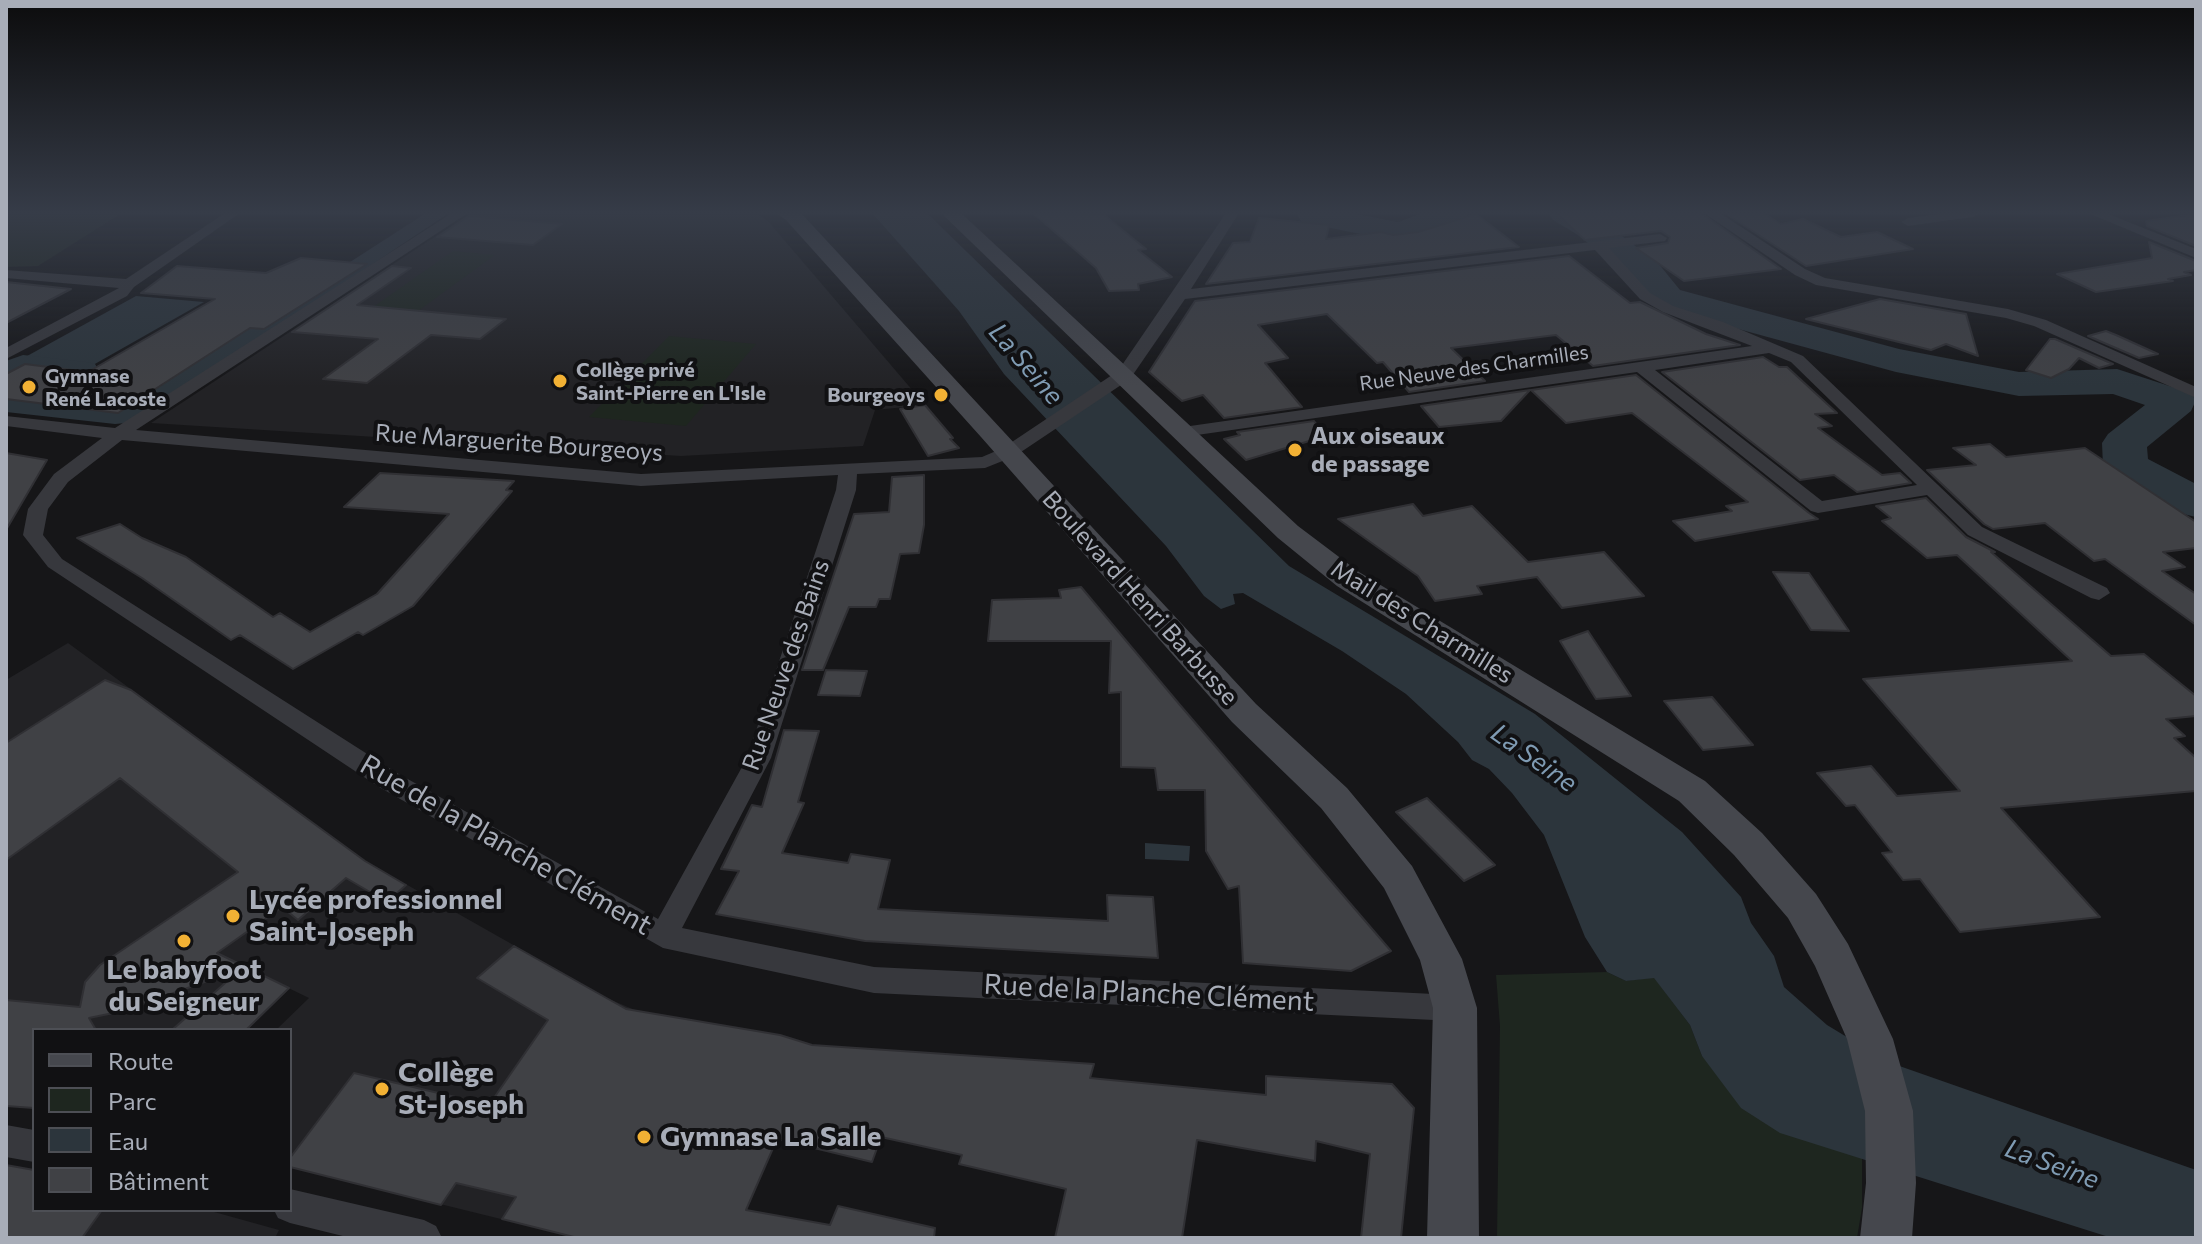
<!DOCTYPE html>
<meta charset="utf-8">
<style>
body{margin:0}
#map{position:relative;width:2202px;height:1244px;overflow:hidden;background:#161618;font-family:Commissioner,sans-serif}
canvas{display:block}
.frame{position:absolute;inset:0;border:8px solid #a8adb8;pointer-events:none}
.legend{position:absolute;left:32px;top:1028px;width:260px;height:184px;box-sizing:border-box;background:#111113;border:2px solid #4d4f55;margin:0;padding:10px 14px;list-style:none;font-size:24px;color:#a8adb8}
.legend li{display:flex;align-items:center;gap:16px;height:40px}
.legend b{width:40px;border:2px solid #4d4f55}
</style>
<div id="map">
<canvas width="2202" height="1244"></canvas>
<div class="frame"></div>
<ul class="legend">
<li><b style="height:10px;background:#45474d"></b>Route</li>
<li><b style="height:22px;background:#1e261f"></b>Parc</li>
<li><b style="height:22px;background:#2c353c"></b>Eau</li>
<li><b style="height:22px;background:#404145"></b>Bâtiment</li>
</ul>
</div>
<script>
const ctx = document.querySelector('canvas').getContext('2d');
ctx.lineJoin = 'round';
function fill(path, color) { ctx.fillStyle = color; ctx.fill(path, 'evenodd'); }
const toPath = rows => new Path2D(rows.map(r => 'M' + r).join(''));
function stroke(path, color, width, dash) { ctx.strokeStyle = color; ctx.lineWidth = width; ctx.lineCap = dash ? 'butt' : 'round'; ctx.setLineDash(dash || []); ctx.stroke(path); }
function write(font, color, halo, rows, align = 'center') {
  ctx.font = font + ' Commissioner,sans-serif'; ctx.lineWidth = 8; ctx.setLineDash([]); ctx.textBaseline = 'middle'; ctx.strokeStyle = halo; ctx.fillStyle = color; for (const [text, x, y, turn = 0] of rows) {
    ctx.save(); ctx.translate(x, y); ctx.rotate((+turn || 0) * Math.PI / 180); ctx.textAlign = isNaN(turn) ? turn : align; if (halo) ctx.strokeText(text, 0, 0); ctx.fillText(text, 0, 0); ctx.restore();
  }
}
fill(toPath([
 [471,213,756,213,768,221,925,405,875,410,863,446,681,456,151,423],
 [68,643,365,861,607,998,637,1011,779,1037,578,1238,290,1167,290,1030,276,1030,309,998,245,967,172,1030,34,1030,6,1106,6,680],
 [6,1165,34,1210,207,1210,279,1230,275,1238,6,1238]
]), '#222225');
fill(toPath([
 [6,213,122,213,38,266,6,267],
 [453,251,495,255,418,311,373,307],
 [669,336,756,344,686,426,589,417],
 [1607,972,1626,981,1654,977,1690,1025,1702,1056,1837,1150,1862,1158,1862,1208,1857,1238,1497,1238,1500,1026,1496,975]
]), '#1e261f');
fill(toPath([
 [872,213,927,213,1289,566,1535,714,1682,832,1741,897,1751,923,1774,956,1784,987,1827,1025,1888,1062,2196,1170,2196,1238,2112,1238,1780,1133,1741,1108,1702,1056,1690,1025,1654,978,1626,981,1607,972,1585,937,1544,835,1512,793,1489,769,1472,760,1458,742,1406,694,1342,651,1243,593,1233,594,1235,604,1221,609,1204,596,1166,546,1004,374,959,311],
 [136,296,204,302,86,369,18,361],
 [1145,843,1190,846,1189,861,1145,859]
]), '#2c353c');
fill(toPath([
 [426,213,449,213,137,422,115,424,6,412,6,396,20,398,61,373,27,370,6,378,6,361,23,355,86,362,95,364,98,369,50,401,124,408,426,213]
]), '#2c353c');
fill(toPath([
 [1297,213,1351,213,1398,222,1423,213,1469,213,1464,220,1400,242,1301,222,1297,213],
 [1548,213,1587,213,1602,221,1658,263,1680,290,1899,349,2019,372,2117,369,2191,393,2196,400,2191,411,2147,447,2148,459,2196,484,2196,517,2179,513,2110,476,2103,466,2102,443,2108,434,2145,405,2113,394,2019,396,1896,372,1654,306,1632,279,1578,235,1553,220,1548,213]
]), '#2c353c');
const building = toPath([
 [1033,213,1103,214,1146,249,1138,250,1172,277,1138,284,1139,290,1109,291,1096,268,1033,213],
 [1556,213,1701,213,1781,269,1684,281,1636,248,1668,243,1670,237,1661,231,1585,240,1556,213],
 [1725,213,1763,213,1781,224,1803,219,1841,237,1877,232,1913,249,1806,266,1725,213],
 [1476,214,1519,247,1206,284,1233,243,1250,242,1259,218,1329,225,1326,239,1381,232,1393,235,1418,232,1476,214],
 [2196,214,2196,246,2147,226,2146,221,2196,214],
 [469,216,562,224,533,245,437,237,469,216],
 [2149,242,2196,261,2196,270,2184,272,2191,275,2168,279,2173,281,2096,292,2057,274,2152,258,2149,242],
 [1569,256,1630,303,1640,302,1706,334,1740,345,1593,366,1556,335,1451,348,1485,381,1409,392,1383,362,1377,363,1327,314,1258,325,1288,358,1265,363,1302,407,1224,418,1203,395,1182,401,1149,372,1195,301,1569,256],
 [301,258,367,264,264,329,250,328,118,413,6,399,6,374,25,364,88,372,215,299,141,293,177,266,266,273,301,258],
 [392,266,411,268,357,305,506,319,480,339,431,335,367,383,323,379,378,339,292,332,392,266],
 [6,282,71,289,6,323,6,282],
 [1880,299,1966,314,1978,356,1946,344,1931,350,1806,319,1880,299],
 [2106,331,2116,335,2158,354,2139,358,2088,336,2106,331],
 [2050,339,2055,339,2113,364,2099,368,2079,358,2069,369,2051,378,2026,370,2050,339],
 [1763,357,1779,367,1787,367,1837,413,1815,414,1832,426,1818,428,1882,475,1900,473,1911,483,1857,492,1834,475,1800,480,1662,372,1763,357],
 [1636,375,1809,513,1818,519,1695,541,1673,521,1732,511,1726,506,1748,502,1632,413,1566,423,1531,390,1636,375],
 [1530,390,1501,421,1439,427,1421,406,1530,390],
 [925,405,953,438,950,439,959,448,928,456,900,409,925,405],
 [1314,421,1326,436,1246,460,1224,439,1240,435,1237,432,1314,421],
 [1990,444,2006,457,2085,448,2196,522,2196,548,2163,552,2185,567,2162,571,2196,594,2196,625,2105,559,2094,561,2045,523,1993,529,1984,524,1927,470,1976,465,1953,448,1990,444],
 [6,453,47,460,6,530,6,453],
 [380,473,514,481,506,490,512,491,413,606,363,635,358,632,293,669,240,635,231,640,142,578,77,538,120,524,142,538,186,557,273,617,280,613,310,632,377,594,449,514,344,507,380,473],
 [924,475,924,525,919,553,900,554,890,599,879,599,876,607,849,607,823,670,802,670,854,514,889,512,892,477,924,475],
 [1926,498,1966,537,1995,552,1991,552,2111,656,2144,654,2196,696,2196,716,2166,719,2185,736,2174,738,2196,758,2196,791,2001,808,2100,917,1960,932,1920,879,1903,880,1882,853,1892,852,1855,805,1846,806,1817,773,1871,766,1897,796,1960,791,1863,679,2072,661,1957,555,1927,558,1882,521,1891,518,1876,506,1926,498],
 [1413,504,1423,516,1472,506,1528,562,1604,552,1644,596,1562,608,1537,577,1477,586,1482,594,1435,601,1418,576,1338,519,1413,504],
 [1773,572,1809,573,1849,631,1811,630,1773,572],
 [1081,587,1180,705,1391,951,1351,971,1243,963,1239,886,1228,889,1206,851,1205,790,1158,790,1155,768,1121,767,1121,692,1109,693,1111,641,988,641,992,600,1061,598,1059,590,1081,587],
 [1588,631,1631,696,1596,699,1589,688,1560,641,1588,631],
 [826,670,867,671,860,696,818,695,826,670],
 [105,680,131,690,365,861,406,885,387,902,346,878,298,920,282,907,217,953,289,988,246,1030,172,1030,241,969,123,1011,89,1018,96,1030,34,1030,34,1108,6,1106,6,1000,80,1007,85,982,100,965,238,872,120,778,6,860,6,743,105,680],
 [1712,697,1753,745,1703,750,1664,701,1712,697],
 [784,730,819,731,798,802,804,803,782,853,848,863,851,854,890,860,878,909,1108,921,1107,895,1153,897,1158,958,865,941,716,914,739,871,721,869,752,805,762,807,784,730],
 [1427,798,1495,865,1464,881,1396,812,1427,798],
 [514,946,626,1009,780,1035,812,1045,1094,1064,1090,1078,1266,1095,1266,1076,1392,1084,1414,1108,1401,1238,1361,1238,1370,1154,1316,1141,1315,1161,1197,1140,1182,1238,1055,1238,1066,1189,959,1164,962,1155,881,1137,872,1162,777,1139,746,1210,830,1225,838,1206,935,1228,934,1238,578,1238,502,1219,516,1197,456,1183,441,1205,290,1167,290,1158,354,1073,489,1105,548,1020,477,978,514,946],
 [6,1165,34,1170,34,1210,102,1210,82,1238,6,1238,6,1165]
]);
fill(building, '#404145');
stroke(building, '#303034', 2);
fill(toPath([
 [225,213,240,213,134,287,127,296,6,359,6,348,119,288,6,278,6,270,126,279,225,213],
 [452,213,468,213,136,430,641,474,982,457,1003,448,1118,371,1226,213,1239,213,1191,289,1660,234,1667,238,1665,241,1609,248,1650,293,1673,306,1723,322,1803,356,1982,527,2107,588,2110,593,2099,600,2091,598,1968,535,1927,495,1818,513,1811,511,1637,372,1183,437,1174,432,1183,427,1752,346,1663,312,1640,299,1595,250,1185,299,1130,379,1015,456,985,468,857,474,856,490,771,758,682,928,874,967,1455,995,1466,999,1470,1008,1466,1017,1455,1021,874,993,663,948,379,787,48,567,23,535,28,509,54,474,102,438,6,426,6,416,115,428,452,213],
 [1769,353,1791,362,1917,485,1822,501,1655,370,1769,353],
 [122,440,641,486,838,475,836,490,747,758,658,919,397,773,62,559,43,535,48,509,68,482,122,440],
 [1704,213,1720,213,1805,269,1825,278,2008,309,2046,320,2196,387,2196,398,2034,326,2006,318,1816,285,1795,275,1704,213],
 [1946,213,1980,213,1973,217,1908,226,1901,222,1908,218,1946,213],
 [2088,213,2106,213,2196,249,2196,258,2088,213],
 [6,1125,34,1130,34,1162,6,1157,6,1125],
 [290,1189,424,1220,436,1226,442,1238,351,1238,290,1223,278,1218,274,1210,290,1210,290,1189]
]), '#37383d');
fill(toPath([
 [776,213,801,213,1256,704,1347,788,1412,866,1462,959,1477,1008,1479,1238,1427,1238,1433,1008,1420,960,1384,888,1321,808,1232,722,981,437,786,220,776,213],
 [941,213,961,213,1298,526,1359,572,1705,781,1762,833,1816,894,1848,944,1893,1039,1913,1111,1916,1183,1912,1238,1860,1238,1866,1183,1865,1111,1847,1039,1815,966,1788,918,1734,855,1679,801,1337,586,1278,538,941,213]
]), '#45474d');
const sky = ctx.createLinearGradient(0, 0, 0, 387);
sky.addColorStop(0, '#0c0c0d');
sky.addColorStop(0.55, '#363c48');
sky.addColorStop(1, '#363c4800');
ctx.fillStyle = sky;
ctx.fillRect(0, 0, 2202, 387);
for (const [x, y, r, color] of [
 [560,381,8,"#f2b134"],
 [29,387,8,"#f2b134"],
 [941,395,8,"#f2b134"],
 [1295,450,8,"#f2b134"],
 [233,916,8,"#f2b134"],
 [184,941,8,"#f2b134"],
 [382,1089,8,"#f2b134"],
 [644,1137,8,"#f2b134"]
]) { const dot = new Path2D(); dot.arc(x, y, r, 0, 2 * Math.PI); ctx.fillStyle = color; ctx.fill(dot); stroke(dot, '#111113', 3); }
write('20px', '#a8adb8', '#111113', [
 ["Rue Neuve des Charmilles",1474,368,-8]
]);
write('bold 20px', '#a8adb8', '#111113', [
 ["Collège privé",576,370],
 ["Saint-Pierre en L'Isle",576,393],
 ["Gymnase",45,376],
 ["René Lacoste",45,399],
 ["Bourgeoys",925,395,"right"]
], 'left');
write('bold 24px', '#a8adb8', '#111113', [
 ["Aux oiseaux",1311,436],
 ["de passage",1311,464]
], 'left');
write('24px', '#a8adb8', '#111113', [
 ["Rue Marguerite Bourgeoys",519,443,4],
 ["Boulevard Henri Barbusse",1140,598,48],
 ["Mail des Charmilles",1422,622,32],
 ["Rue Neuve des Bains",786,665,-71]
]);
write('italic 26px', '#7f9bb3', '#111113', [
 ["La Seine",1026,364,49],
 ["La Seine",1534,758,35],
 ["La Seine",2052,1164,20]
]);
write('28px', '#a8adb8', '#111113', [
 ["Rue de la Planche Clément",506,845,30],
 ["Rue de la Planche Clément",1149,993,3]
]);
write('bold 28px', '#a8adb8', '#111113', [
 ["Lycée professionnel",249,900],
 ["Saint-Joseph",249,932],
 ["Le babyfoot",184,970,"center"],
 ["du Seigneur",184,1002,"center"],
 ["Collège",398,1073],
 ["St-Joseph",398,1105],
 ["Gymnase La Salle",660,1137]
], 'left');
</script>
